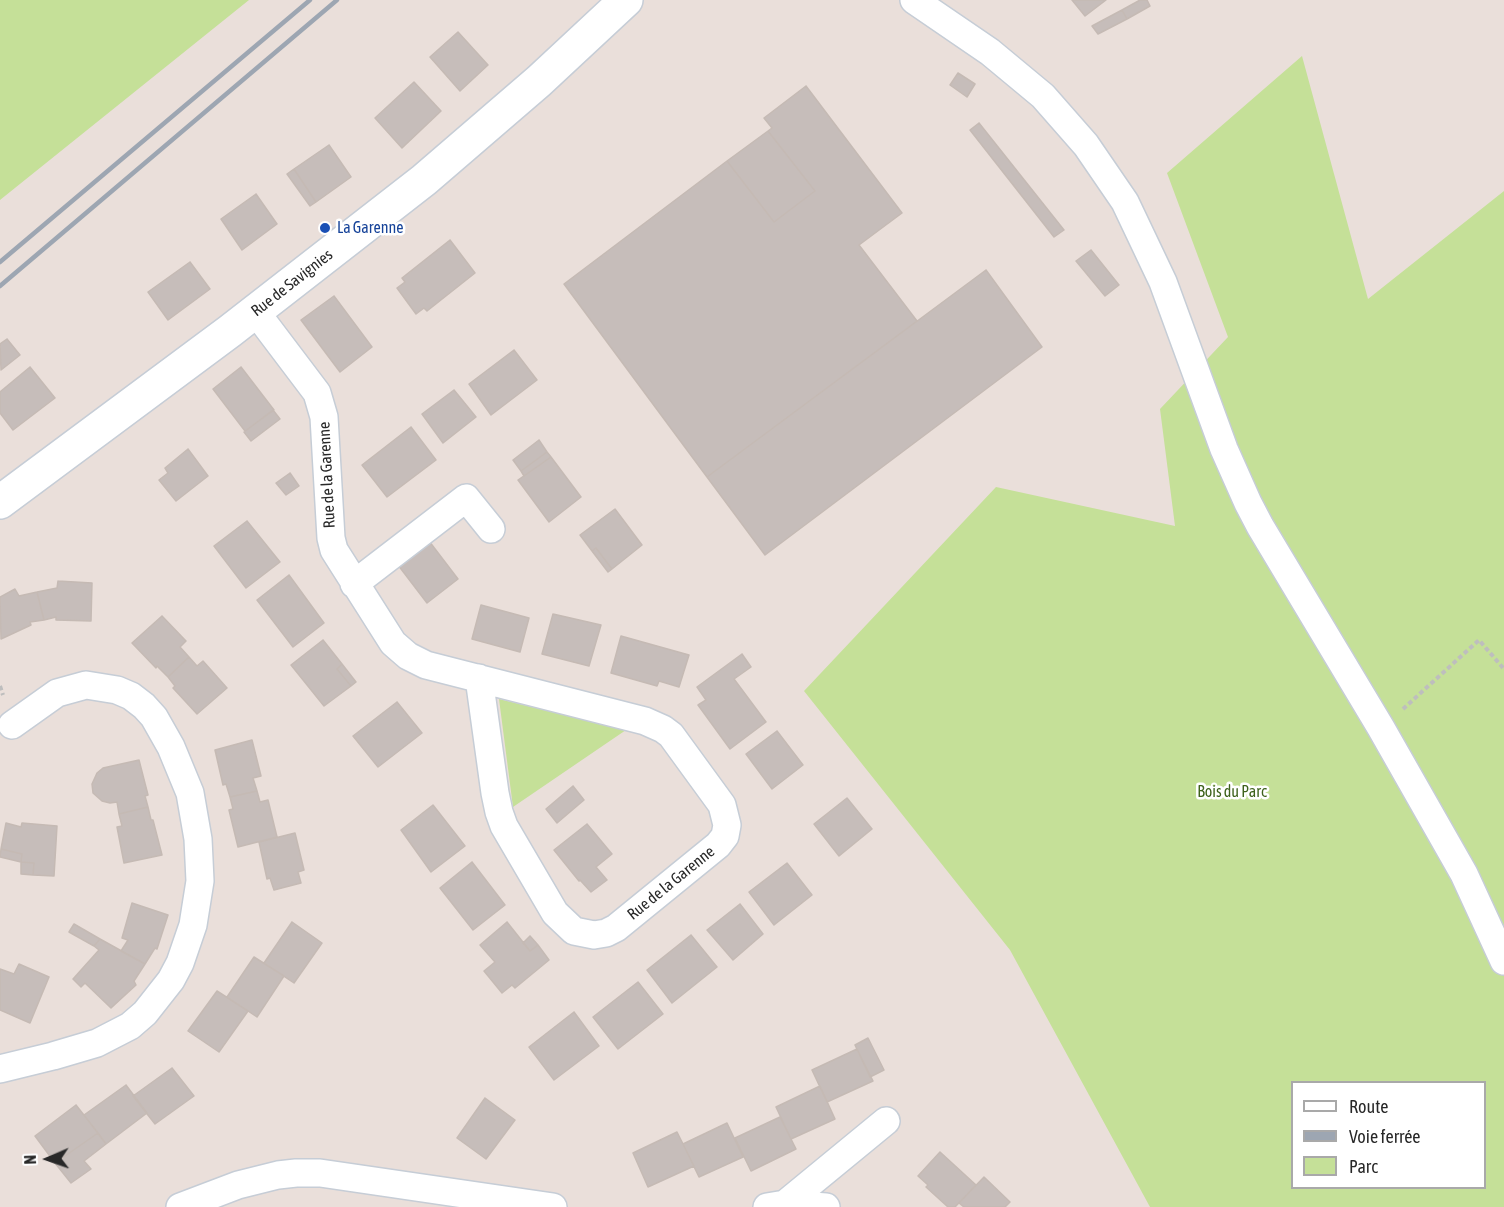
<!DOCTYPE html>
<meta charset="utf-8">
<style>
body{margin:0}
#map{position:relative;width:1504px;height:1207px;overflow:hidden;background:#eadfda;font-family:"Asap Condensed",sans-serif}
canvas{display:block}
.legend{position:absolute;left:1291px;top:1081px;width:195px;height:108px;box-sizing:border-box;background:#fff;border:2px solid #a9a9a9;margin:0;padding:8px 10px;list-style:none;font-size:18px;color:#282828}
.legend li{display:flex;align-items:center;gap:12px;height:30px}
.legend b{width:30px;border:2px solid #a9a9a9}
.north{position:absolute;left:18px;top:1129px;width:60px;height:60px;-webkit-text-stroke:4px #fff;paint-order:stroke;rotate:268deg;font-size:16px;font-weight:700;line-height:24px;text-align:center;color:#282828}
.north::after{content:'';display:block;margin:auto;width:21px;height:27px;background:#282828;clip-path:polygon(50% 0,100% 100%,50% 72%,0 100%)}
</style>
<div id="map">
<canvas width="1504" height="1207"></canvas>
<ul class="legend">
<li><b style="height:8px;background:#fff"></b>Route</li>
<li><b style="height:8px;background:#9da6b2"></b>Voie ferrée</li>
<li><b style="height:16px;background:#c5e098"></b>Parc</li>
</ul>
<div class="north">N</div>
</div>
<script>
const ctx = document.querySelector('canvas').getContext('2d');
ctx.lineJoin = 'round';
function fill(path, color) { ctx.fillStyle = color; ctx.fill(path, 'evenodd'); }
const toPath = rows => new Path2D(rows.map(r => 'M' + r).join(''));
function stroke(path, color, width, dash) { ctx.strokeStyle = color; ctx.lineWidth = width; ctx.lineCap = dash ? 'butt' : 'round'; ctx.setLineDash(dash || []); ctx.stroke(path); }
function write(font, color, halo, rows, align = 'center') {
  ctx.font = font + ' "Asap Condensed",sans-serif'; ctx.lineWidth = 5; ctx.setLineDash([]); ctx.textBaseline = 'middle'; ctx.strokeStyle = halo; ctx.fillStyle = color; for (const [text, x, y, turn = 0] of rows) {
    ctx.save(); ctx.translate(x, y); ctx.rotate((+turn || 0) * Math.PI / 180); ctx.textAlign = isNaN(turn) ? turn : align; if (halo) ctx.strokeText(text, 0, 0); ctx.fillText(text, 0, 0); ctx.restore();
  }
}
fill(toPath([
 [0,0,249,0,0,200],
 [1302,56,1368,299,1504,191,1504,1207,1150,1207,1010,950,804,691,996,487,1175,526,1160,409,1228,337,1167,173],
 [1292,1082,1484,1082,1484,1188,1292,1188],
 [499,699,626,730,513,807]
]), '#c5e098');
const building = toPath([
 [1072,0,1106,0,1085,16,1072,0],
 [1140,0,1147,0,1150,6,1127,19,1122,10,1140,0],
 [1122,10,1127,19,1098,34,1092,26,1122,10],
 [458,32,488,65,460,91,430,57,458,32],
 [958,73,975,84,967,97,950,85,958,73],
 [414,82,441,111,402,148,375,118,414,82],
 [806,86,902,213,859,245,917,321,707,477,564,284,727,161,774,222,815,191,768,131,772,128,764,118,806,86],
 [979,123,1064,230,1054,237,970,130,979,123],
 [768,131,815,191,774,222,727,161,768,131],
 [329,145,351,177,316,202,294,169,329,145],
 [294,169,316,202,310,206,287,174,294,169],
 [256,194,277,224,242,250,221,219,256,194],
 [450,240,475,273,427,311,424,308,416,314,397,288,405,282,402,278,450,240],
 [1091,250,1119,285,1105,296,1076,261,1091,250],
 [190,262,210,289,168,320,148,292,190,262],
 [986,270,1042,347,765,555,707,477,986,270],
 [334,296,372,347,340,372,301,320,334,296],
 [7,339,20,355,1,370,0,344,7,339],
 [514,350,537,380,491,415,469,384,514,350],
 [30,367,55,398,13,430,0,413,0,392,30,367],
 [241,367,274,410,245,431,213,389,241,367],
 [454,390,476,417,443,443,422,414,454,390],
 [273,410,280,419,251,441,244,432,273,410],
 [411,427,436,460,387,497,362,465,411,427],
 [539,440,547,452,521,471,513,460,539,440],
 [188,449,208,476,176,501,159,480,168,473,165,468,188,449],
 [547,452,551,457,524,476,521,471,547,452],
 [551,457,581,497,549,522,518,480,551,457],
 [290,473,299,486,286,495,276,483,290,473],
 [615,509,642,545,612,569,596,548,592,551,580,535,615,509],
 [247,521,280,562,246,588,214,546,247,521],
 [429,541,458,579,427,603,398,565,429,541],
 [596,548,612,569,608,572,592,551,596,548],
 [289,575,324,623,293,647,257,600,289,575],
 [58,581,92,583,91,621,56,620,56,617,44,620,37,592,57,588,58,581],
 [15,589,19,596,37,592,44,620,30,622,31,625,1,639,0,597,15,589],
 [481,605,529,618,520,652,472,639,481,605],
 [553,614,601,625,589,666,542,654,553,614],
 [162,616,186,641,180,647,189,657,168,677,157,666,156,668,132,643,162,616],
 [621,636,689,655,679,687,659,681,657,686,611,673,621,636],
 [323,640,342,664,337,669,351,686,324,706,291,665,323,640],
 [742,654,751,667,734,679,766,722,730,749,698,705,706,700,697,687,742,654],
 [189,657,197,666,203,661,227,688,197,714,173,688,175,686,168,677,189,657],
 [342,664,356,682,351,686,337,669,342,664],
 [397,702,422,733,378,767,353,736,397,702],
 [777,731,803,765,772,789,746,754,777,731],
 [252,740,261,776,253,778,257,791,230,797,226,784,223,785,215,750,252,740],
 [139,760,148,795,145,796,148,807,119,814,117,802,110,803,102,801,93,793,92,784,97,773,103,768,139,760],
 [573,786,584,800,557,823,546,809,573,786],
 [257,791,260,802,268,800,277,837,238,847,229,810,233,809,230,797,257,791],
 [847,798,872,829,839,856,814,824,847,798],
 [433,805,465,846,431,872,401,830,433,805],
 [148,807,151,820,153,820,162,855,124,863,117,827,122,826,119,814,148,807],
 [6,823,21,827,22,823,57,826,54,876,33,875,34,863,21,862,22,854,1,849,6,823],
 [587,824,612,854,596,867,607,880,591,892,580,880,579,881,554,850,587,824],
 [295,833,304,870,298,872,301,883,274,890,270,878,267,879,259,842,295,833],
 [1,849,22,854,21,862,0,857,1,849],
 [21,862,34,863,33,875,21,874,21,862],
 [472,862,505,905,473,930,440,888,472,862],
 [787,863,812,895,774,925,749,892,787,863],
 [132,903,168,915,157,949,155,948,145,964,121,951,128,940,122,938,132,903],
 [740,904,763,934,733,960,707,930,740,904],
 [292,922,322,943,294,983,264,963,292,922],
 [507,922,530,951,538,945,549,960,515,988,512,985,502,993,484,971,495,962,480,945,507,922],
 [74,924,100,939,94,946,69,932,74,924],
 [691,935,717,967,672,1003,647,970,691,935],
 [530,936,538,945,530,951,523,943,530,936],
 [100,939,145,964,134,981,136,985,111,1008,85,983,81,987,73,979,99,950,94,946,100,939],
 [254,957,284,976,257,1017,227,997,254,957],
 [19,964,49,977,30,1023,0,1010,0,969,14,974,19,964],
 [638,982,663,1014,618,1049,593,1017,638,982],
 [217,991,248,1011,219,1052,188,1031,217,991],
 [574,1012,599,1046,554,1080,529,1047,574,1012],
 [868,1038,884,1070,870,1077,855,1045,868,1038],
 [857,1049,873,1081,827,1102,812,1070,857,1049],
 [172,1068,194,1096,155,1124,133,1096,172,1068],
 [126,1085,147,1113,106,1144,84,1115,126,1085],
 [820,1086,835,1119,791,1139,776,1107,820,1086],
 [485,1098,515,1120,486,1159,457,1138,485,1098],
 [76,1105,98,1133,55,1163,35,1136,76,1105],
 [780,1117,796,1149,751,1171,735,1138,780,1117],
 [727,1123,743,1157,699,1177,683,1144,727,1123],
 [677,1132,694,1166,648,1187,633,1153,677,1132],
 [98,1133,106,1144,84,1161,91,1169,71,1183,55,1163,98,1133],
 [940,1152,976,1185,955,1207,948,1207,926,1187,928,1185,918,1176,940,1152],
 [984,1177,1010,1202,1005,1207,964,1207,959,1203,984,1177]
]);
fill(building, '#c6bdba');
stroke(building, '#c5bab4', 1.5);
const street = toPath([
 [914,0,990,52,1043,96,1086,145,1125,202,1163,282,1224,449,1248,503,1260,526,1381,728,1464,874,1504,961],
 [255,311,317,393,324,417,331,538,334,550,393,643,408,656,426,665,645,721,663,729,671,735,722,805,727,825,725,836,718,845,616,928,606,933,594,935,574,931,555,913,504,826,499,812,495,793,479,678],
 [354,584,466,498,491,529],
 [0,1069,53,1056,97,1043,130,1026,145,1013,171,980,180,963,193,925,200,881,198,839,190,793,171,747,154,717,144,706,131,696,117,690,86,685,57,693,12,725],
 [785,1204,826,1207],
 [180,1207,238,1185,278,1175,296,1173,320,1173,553,1207],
 [767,1207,785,1204,886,1121]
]);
const secondary = toPath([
 [0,502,230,331,424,180,539,81,626,0]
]);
stroke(street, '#c6cdd6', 30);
stroke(secondary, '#c6cdd6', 36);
stroke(toPath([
 [0,686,3,695],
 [1403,709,1479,640,1504,669]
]), '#bebebe', 4, [4.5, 3]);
stroke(street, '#fff', 27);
stroke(secondary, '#fff', 33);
stroke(toPath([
 [0,262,310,0],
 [0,286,337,0]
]), '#9da6b2', 4.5);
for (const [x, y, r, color] of [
 [325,228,6,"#1a4fb4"]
]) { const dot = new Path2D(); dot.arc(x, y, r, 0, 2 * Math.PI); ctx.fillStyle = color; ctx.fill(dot); stroke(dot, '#fff', 2); }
write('16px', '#164399', '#fff', [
 ["La Garenne",337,228]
], 'left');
write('16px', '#282828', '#fff', [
 ["Rue de Savignies",292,283,-38],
 ["Rue de la Garenne",327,475,-93],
 ["Rue de la Garenne",671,883,-39]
]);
write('16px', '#3e621c', '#fff', [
 ["Bois du Parc",1232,792]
]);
</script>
